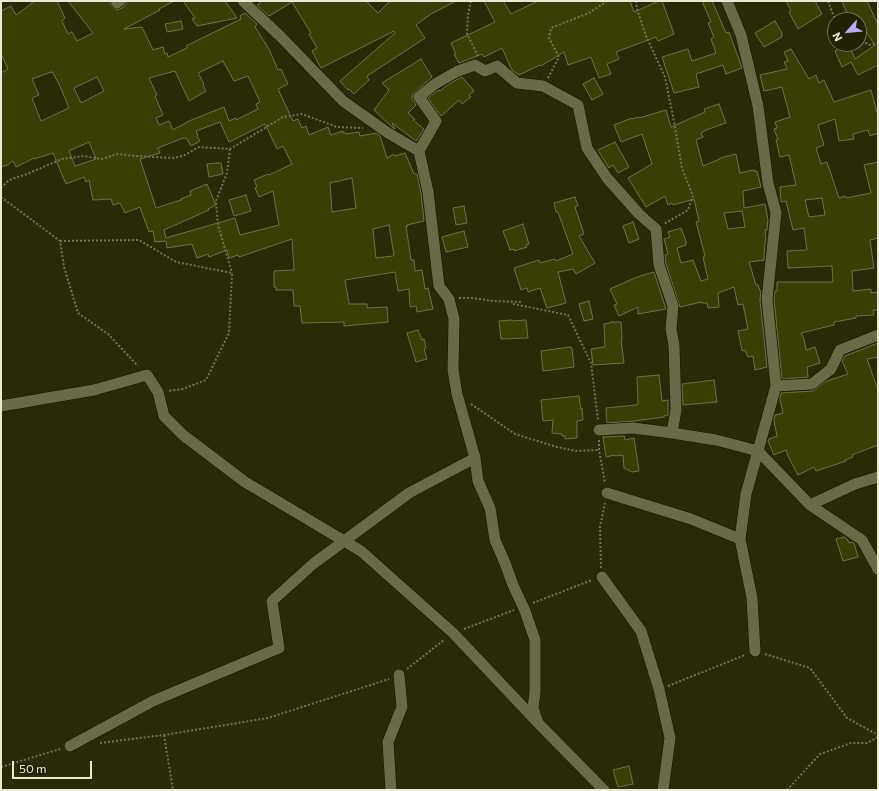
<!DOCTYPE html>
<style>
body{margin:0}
#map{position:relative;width:879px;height:791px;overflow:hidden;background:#292b06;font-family:Commissioner,sans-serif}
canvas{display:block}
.frame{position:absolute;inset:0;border:2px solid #e8ead6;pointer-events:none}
.north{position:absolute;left:827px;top:12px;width:40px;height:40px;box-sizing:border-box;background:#1f2100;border:1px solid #6f7156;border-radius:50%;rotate:243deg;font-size:11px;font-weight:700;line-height:16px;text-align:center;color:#e8ead6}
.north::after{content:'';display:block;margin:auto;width:14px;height:18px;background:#b9aaf7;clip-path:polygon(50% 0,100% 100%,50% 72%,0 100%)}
.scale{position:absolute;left:12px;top:761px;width:80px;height:18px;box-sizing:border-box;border:2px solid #e8ead6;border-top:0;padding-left:5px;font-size:12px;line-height:14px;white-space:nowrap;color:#e8ead6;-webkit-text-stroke:3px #1f2100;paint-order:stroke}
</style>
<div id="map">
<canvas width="879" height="791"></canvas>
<div class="frame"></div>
<div class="north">N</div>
<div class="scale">50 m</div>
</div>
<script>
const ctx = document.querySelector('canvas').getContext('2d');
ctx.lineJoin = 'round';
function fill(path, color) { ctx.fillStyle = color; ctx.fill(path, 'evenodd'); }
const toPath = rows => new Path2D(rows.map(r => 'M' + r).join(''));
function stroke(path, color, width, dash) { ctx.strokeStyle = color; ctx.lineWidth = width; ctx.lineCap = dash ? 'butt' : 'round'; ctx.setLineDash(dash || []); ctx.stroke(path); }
const building = toPath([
 [35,1,57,1,65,18,62,21,68,34,72,32,77,41,93,33,68,1,109,1,111,6,117,10,124,7,127,1,174,1,159,9,160,10,124,29,142,27,153,50,163,47,165,54,167,53,168,57,187,48,186,46,241,19,240,16,245,13,257,24,255,27,269,49,278,70,281,69,288,84,278,89,293,121,298,119,302,128,306,126,309,135,328,127,331,135,343,131,343,133,346,133,346,134,359,132,360,136,376,133,380,136,387,158,394,154,395,156,405,153,414,174,417,174,421,193,424,221,407,225,408,226,406,226,411,260,414,260,415,271,422,270,425,289,428,288,433,309,417,312,416,306,410,307,409,289,398,291,395,272,345,280,349,304,367,304,367,308,387,307,388,322,344,326,344,322,302,323,300,306,294,306,293,290,276,290,276,287,274,287,274,271,294,270,292,239,239,257,238,255,229,258,227,250,209,257,208,254,197,258,192,244,167,248,166,241,155,242,153,231,149,232,140,207,125,213,120,203,113,205,111,199,93,200,89,180,86,182,84,177,66,184,53,153,34,159,34,158,16,167,13,161,6,166,5,165,1,168,1,73,8,69,1,54,1,11,11,6,16,15,35,1],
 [223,61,234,81,248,76,260,102,256,104,258,109,236,120,236,118,229,121,224,107,189,121,173,130,169,121,159,125,156,118,163,115,155,96,157,95,149,78,175,71,189,101,206,91,203,85,204,84,198,73,223,61],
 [51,72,53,73,60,86,69,108,41,121,32,98,39,95,32,79,51,72],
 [97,77,104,91,81,103,74,88,97,77],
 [220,122,229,142,265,124,277,149,283,146,292,164,269,175,268,174,254,180,257,187,255,188,259,197,273,191,279,225,240,235,235,218,166,238,164,230,209,210,208,209,216,205,207,184,190,191,191,195,181,199,181,200,156,208,140,159,160,153,158,148,183,138,186,138,191,146,200,141,197,136,198,135,196,131,220,122],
 [89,142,96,159,75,166,69,151,89,142],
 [352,178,356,208,332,212,330,183,352,178],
 [389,225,394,255,393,256,376,258,373,229,389,225],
 [183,1,225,1,237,18,197,26,192,19,195,18,183,1],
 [263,1,366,1,378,13,390,1,456,1,431,14,416,25,425,38,367,76,369,80,354,94,349,89,348,90,340,81,395,33,394,31,321,68,312,51,317,48,309,34,311,33,292,2,269,16,257,5,263,1],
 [484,1,503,1,511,14,538,1,630,1,634,12,659,1,662,1,674,34,658,41,656,37,616,52,619,59,607,64,611,74,599,78,591,57,568,65,564,52,541,66,540,65,519,75,512,70,502,48,484,57,482,54,459,63,454,54,456,54,451,43,495,22,484,1],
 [702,1,712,1,726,33,729,32,742,68,726,74,723,65,696,74,699,87,674,93,662,57,688,49,692,61,716,53,711,39,714,37,708,23,711,22,702,1],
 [786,1,815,1,822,14,798,29,789,12,791,11,786,1],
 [842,1,867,1,878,25,878,65,858,75,851,62,842,67,835,51,849,45,855,59,875,45,863,27,859,29,859,20,851,20,849,15,848,16,842,1],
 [181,21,183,29,167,32,165,24,181,21],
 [775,21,782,33,782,37,764,47,755,33,775,21],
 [791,49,809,79,816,75,819,83,824,80,834,102,871,90,878,116,878,133,870,136,868,130,853,134,854,139,839,141,835,119,818,125,824,145,816,148,821,164,827,162,839,198,845,196,846,198,871,193,864,165,878,162,878,238,870,240,874,268,852,271,853,291,871,289,871,293,878,292,878,310,873,310,874,315,856,316,856,318,834,322,834,325,801,333,804,339,806,350,815,347,820,363,807,367,808,377,782,379,774,299,775,291,777,291,777,282,833,282,832,266,788,268,787,251,807,250,804,228,793,230,786,201,781,202,780,187,796,185,789,155,780,157,776,140,778,140,774,129,777,128,775,122,790,117,782,87,764,91,760,75,787,69,784,62,788,61,784,52,791,49],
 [822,198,825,215,809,217,805,200,822,198],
 [421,59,432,77,413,94,412,98,416,105,408,113,415,119,413,120,424,129,416,141,392,123,395,129,393,128,374,110,389,90,382,83,421,59],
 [462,77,474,91,469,95,471,97,462,104,459,100,441,116,428,98,439,90,440,91,449,84,462,77],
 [594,78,603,94,592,100,583,84,594,78],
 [719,104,726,123,706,130,701,133,703,137,696,140,703,166,720,159,720,158,736,154,740,173,754,170,754,171,757,171,761,187,743,191,744,208,765,204,768,220,767,230,765,230,766,240,765,241,764,260,749,262,756,285,758,285,760,291,761,291,760,300,767,367,755,370,753,356,748,357,745,350,742,351,742,350,738,331,748,329,743,304,738,305,734,287,718,293,719,307,708,308,707,303,701,303,701,302,680,307,666,264,665,255,668,254,664,239,670,237,668,232,681,228,686,241,686,245,677,248,681,263,693,260,701,281,708,279,703,257,705,256,696,222,699,221,694,199,673,205,672,203,668,205,665,196,646,207,628,178,652,164,642,134,621,142,614,125,632,118,632,119,638,117,639,118,666,110,671,127,705,112,704,109,719,104],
 [742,211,745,227,728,229,724,213,742,211],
 [615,142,629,167,618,173,613,165,609,168,598,150,615,142],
 [217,163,221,163,223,174,209,177,207,164,217,163],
 [246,195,251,211,234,216,229,200,246,195],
 [575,197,578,206,575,207,584,234,579,236,595,263,576,274,573,269,558,272,566,303,547,308,540,288,528,292,527,288,521,290,514,268,539,260,540,263,555,259,556,261,573,254,558,212,556,212,554,203,575,197],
 [464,206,467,223,456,225,453,208,464,206],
 [633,222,639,239,629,243,623,226,633,222],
 [523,224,529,244,526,245,527,247,514,251,514,249,510,250,503,231,523,224],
 [464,231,468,247,446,252,442,237,464,231],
 [654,272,666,309,638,314,638,307,619,316,614,305,617,304,610,289,637,277,654,272],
 [589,301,593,319,584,321,579,304,589,301],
 [512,320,512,321,526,320,528,338,501,339,499,321,512,320],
 [611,322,621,322,622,340,621,340,624,363,593,365,591,349,605,347,604,324,610,323,611,322],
 [418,330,422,340,424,339,426,348,424,349,427,359,416,362,407,333,418,330],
 [878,343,878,357,867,359,878,390,878,445,852,455,853,457,845,460,846,461,816,471,814,467,798,475,788,456,786,450,774,455,768,441,769,439,777,436,774,421,775,415,783,413,780,399,781,393,813,391,827,381,848,374,842,361,845,356,878,343],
 [570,347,572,348,574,367,543,371,541,351,570,347],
 [659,375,662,401,668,400,668,415,664,416,664,417,634,421,607,423,606,408,636,405,638,404,637,377,659,375],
 [714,380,717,402,683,405,682,384,714,380],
 [579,396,581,409,582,408,583,420,577,421,577,438,565,439,565,436,562,436,562,434,552,433,553,420,543,421,541,400,579,396],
 [624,436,625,440,634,438,639,471,632,472,624,468,623,455,615,456,615,455,606,457,603,437,624,436],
 [844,537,847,539,849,543,852,542,854,543,858,557,843,561,836,539,844,537],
 [629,766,633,784,618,787,613,770,629,766]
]);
fill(building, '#3b3e04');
stroke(building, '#6e724c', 1);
const minor = toPath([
 [116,1,117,3,120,1],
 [243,1,281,37,343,101,388,133,419,151,436,121,419,97,435,84,458,71,475,65,485,71,497,66,517,83,543,86,578,105,587,148,607,178,639,214,656,229,659,265,673,306,671,329,674,345,676,410,672,433],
 [727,1,741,35,758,106,768,183,776,213,767,299,776,386,746,494,740,539,752,598,755,651],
 [776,386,812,384,831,369,840,350,878,335],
 [1,406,94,390,147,375,158,392,164,416,183,435,245,482,361,551,453,633,541,726,604,790],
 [599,430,633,428,672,433,716,440,758,451,810,505,862,540,878,569],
 [475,458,478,481,490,508,495,540,505,563,513,585,525,611,535,640,535,692,533,708,537,720],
 [607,493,691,519,740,539],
 [810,505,855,484,878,477],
 [602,577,641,631,659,689,670,738,663,790],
 [70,746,153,701,279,648,272,601,313,564,409,493,475,458,457,394,453,370,454,319,449,299,439,286,428,192,419,151],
 [391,790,388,742,402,707,399,675]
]);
stroke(minor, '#121300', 12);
stroke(toPath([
 [471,1,468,14,467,34,478,56],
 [636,1,637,9,646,36,665,77,673,116,682,168,693,196,688,210,664,224],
 [644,1,645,1],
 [828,1,834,17,838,20],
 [859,38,869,45,878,43],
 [548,78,559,57,549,38,551,28,589,13,607,1],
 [230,149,227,173,216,201,218,225,232,273],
 [1,188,9,180,27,174,62,159,84,156,102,159,117,154,136,156,173,158,183,156,199,147,230,149,283,117,302,114,337,127,363,128],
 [1,197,60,241,64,267,78,313,108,334,138,366],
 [60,241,139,240,176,262,232,273,229,333,206,380,183,389,168,391],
 [459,298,472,298,493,301,522,302],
 [513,304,568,315,591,363,598,420],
 [471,404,515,434,557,447,576,451,599,450],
 [599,440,599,450,605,483],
 [601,568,600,527,605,503],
 [533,603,592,580],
 [464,629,514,610],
 [765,654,810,668,847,718,878,735],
 [407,669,444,640],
 [668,686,745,655],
 [164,735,173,790],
 [100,743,164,735,268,718,389,679],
 [1,767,60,749],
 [787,790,820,754,851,743,867,743,878,737]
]), '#727456', 2, [2, 2]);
stroke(minor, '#686b46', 11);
</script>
